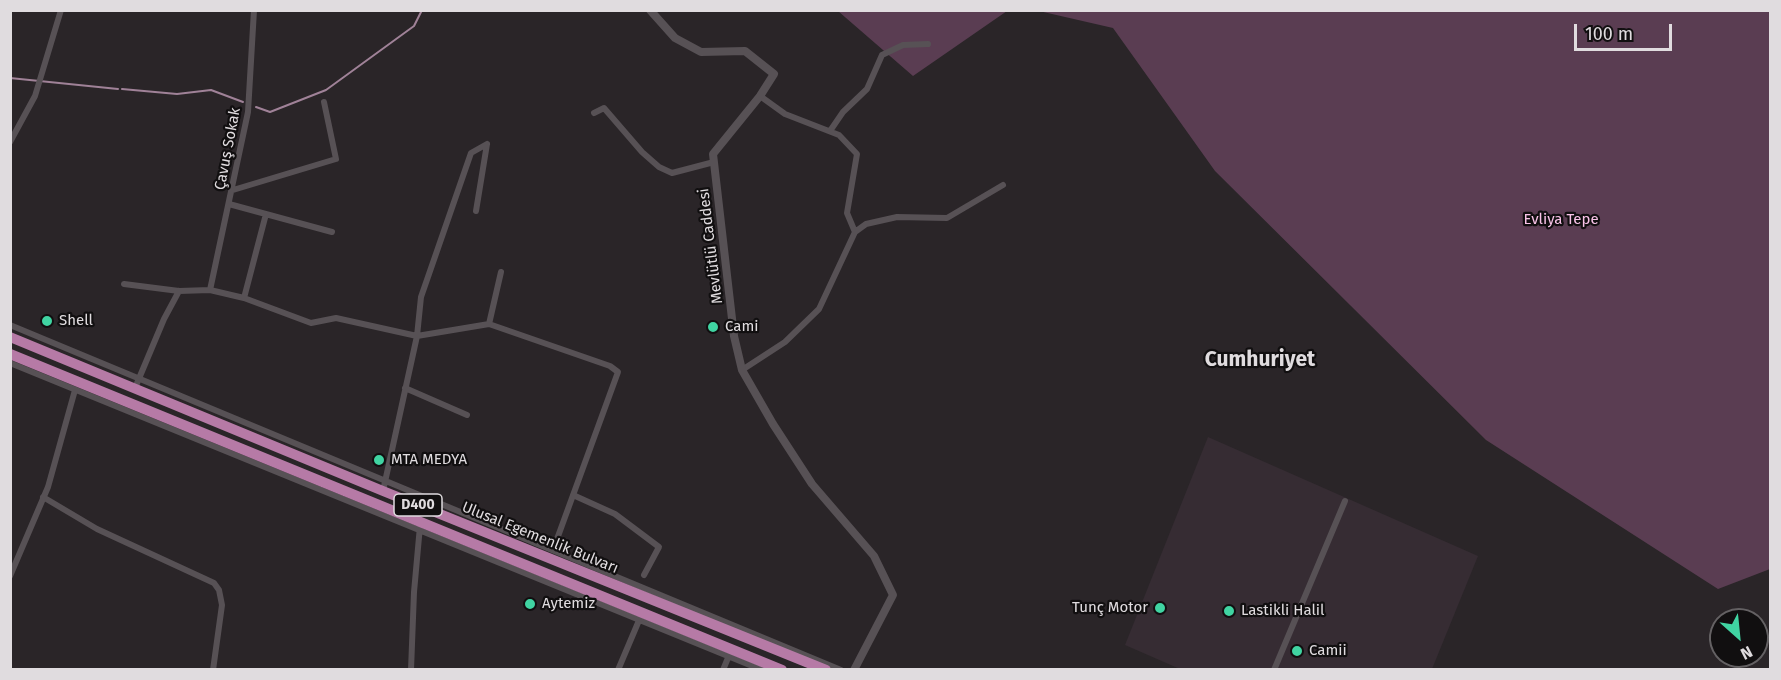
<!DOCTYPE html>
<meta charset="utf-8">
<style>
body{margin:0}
#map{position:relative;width:1781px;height:680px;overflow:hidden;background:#2a2528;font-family:"Fira Sans",sans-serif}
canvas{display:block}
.frame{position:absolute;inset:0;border:12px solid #e0dcdf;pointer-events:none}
.north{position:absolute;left:1709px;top:608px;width:60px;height:60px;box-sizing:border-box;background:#110f10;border:2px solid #646163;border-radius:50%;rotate:153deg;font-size:16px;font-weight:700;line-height:24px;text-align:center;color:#e0dcdf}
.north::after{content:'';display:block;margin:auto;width:21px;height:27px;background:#40d4a2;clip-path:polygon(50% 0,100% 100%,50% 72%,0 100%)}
.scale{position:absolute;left:1574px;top:24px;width:98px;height:27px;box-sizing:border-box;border:3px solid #e0dcdf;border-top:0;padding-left:8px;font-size:18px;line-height:21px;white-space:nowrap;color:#e0dcdf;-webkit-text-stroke:4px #110f10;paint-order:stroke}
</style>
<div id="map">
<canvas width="1781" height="680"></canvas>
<div class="frame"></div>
<div class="north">N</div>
<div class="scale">100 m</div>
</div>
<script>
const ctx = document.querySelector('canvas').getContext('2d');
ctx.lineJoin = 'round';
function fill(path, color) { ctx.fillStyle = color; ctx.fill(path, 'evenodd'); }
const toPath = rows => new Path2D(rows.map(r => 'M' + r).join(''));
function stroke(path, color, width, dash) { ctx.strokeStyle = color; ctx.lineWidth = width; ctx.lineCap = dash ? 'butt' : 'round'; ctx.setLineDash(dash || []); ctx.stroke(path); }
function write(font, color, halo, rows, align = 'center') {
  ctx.font = font + ' "Fira Sans",sans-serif'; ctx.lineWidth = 4.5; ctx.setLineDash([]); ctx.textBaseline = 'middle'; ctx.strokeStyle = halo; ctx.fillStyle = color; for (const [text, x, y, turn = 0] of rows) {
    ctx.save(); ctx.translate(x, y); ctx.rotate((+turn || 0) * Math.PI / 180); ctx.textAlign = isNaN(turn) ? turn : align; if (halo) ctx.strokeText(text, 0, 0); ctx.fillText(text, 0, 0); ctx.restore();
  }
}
fill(toPath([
 [1208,437,1478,556,1432,669,1180,669,1125,645]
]), '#362c33');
fill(toPath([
 [838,11,1007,11,913,76],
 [1039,11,1770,11,1770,569,1718,589,1486,440,1215,171,1113,28]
]), '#5a3d52');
stroke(toPath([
 [10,78,118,89],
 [122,89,177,94,211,90,243,102],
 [256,107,270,112,326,90,414,26,422,10]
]), '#a08298', 2);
stroke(toPath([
 [760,96,785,114,839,135,857,154,847,213,855,232],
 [594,113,604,108,642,152,659,167,672,173,714,162],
 [830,131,843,112,867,89,882,55,903,45,928,44],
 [10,142,35,96,61,10],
 [233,190,336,159,324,102],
 [229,204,332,232],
 [476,211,487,144],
 [124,284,179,291,210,290,244,298,311,323,336,318,417,336,421,297,471,153,487,144],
 [210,290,248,112,254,10],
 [244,298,266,214],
 [489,324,501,272],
 [10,325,841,670],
 [10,363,762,670],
 [742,370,785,342,819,309,855,232,866,224,897,217,947,218,1003,185],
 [135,388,164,319,179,291],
 [405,388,467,415],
 [383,491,417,336,489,324,610,366,618,372,553,550],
 [573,495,615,514,659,547,644,575],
 [43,497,97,529,214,583,219,590,222,605,213,670],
 [10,576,48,487,75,390],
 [411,670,414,592,420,526],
 [618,670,640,618],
 [723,670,730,653],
 [1274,670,1345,501]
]), '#575155', 6);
stroke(toPath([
 [650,10,675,38,701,52,745,51,774,74,760,96,713,154,734,336,742,370,773,424,812,484,874,556,893,595,854,670]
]), '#575155', 8);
stroke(toPath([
 [10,337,383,491,826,670],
 [10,354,782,670]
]), '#b67aa6', 10);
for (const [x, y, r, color] of [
 [47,321,6,"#40d4a2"],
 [713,327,6,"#40d4a2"],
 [379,460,6,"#40d4a2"],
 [530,604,6,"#40d4a2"],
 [1160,608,6,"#40d4a2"],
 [1229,611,6,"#40d4a2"],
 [1297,651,6,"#40d4a2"]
]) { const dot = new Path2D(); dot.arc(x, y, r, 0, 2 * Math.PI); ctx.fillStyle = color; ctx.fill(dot); stroke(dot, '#110f10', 2); }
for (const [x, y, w] of [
 [418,505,48]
]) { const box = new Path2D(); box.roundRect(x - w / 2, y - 11, w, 22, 4.5); ctx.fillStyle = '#110f10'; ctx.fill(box); stroke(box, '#e0dcdf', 1.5); }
write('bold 14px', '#e0dcdf', null, [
 ["D400",418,505]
]);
write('15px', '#e0dcdf', '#110f10', [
 ["Çavuş Sokak",228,149,-79],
 ["Mevlütlü Caddesi",711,246,-97],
 ["Ulusal Egemenlik Bulvarı",540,538,22]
]);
write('15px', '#f8c2e7', '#110f10', [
 ["Evliya Tepe",1561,220]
]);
write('15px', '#e0dcdf', '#110f10', [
 ["Shell",59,321],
 ["Cami",725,327],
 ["MTA MEDYA",391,460],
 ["Aytemiz",542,604],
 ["Tunç Motor",1148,608,"right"],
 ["Lastikli Halil",1241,611],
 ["Camii",1309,651]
], 'left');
write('bold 21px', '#e0dcdf', '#110f10', [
 ["Cumhuriyet",1260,360]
]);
</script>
